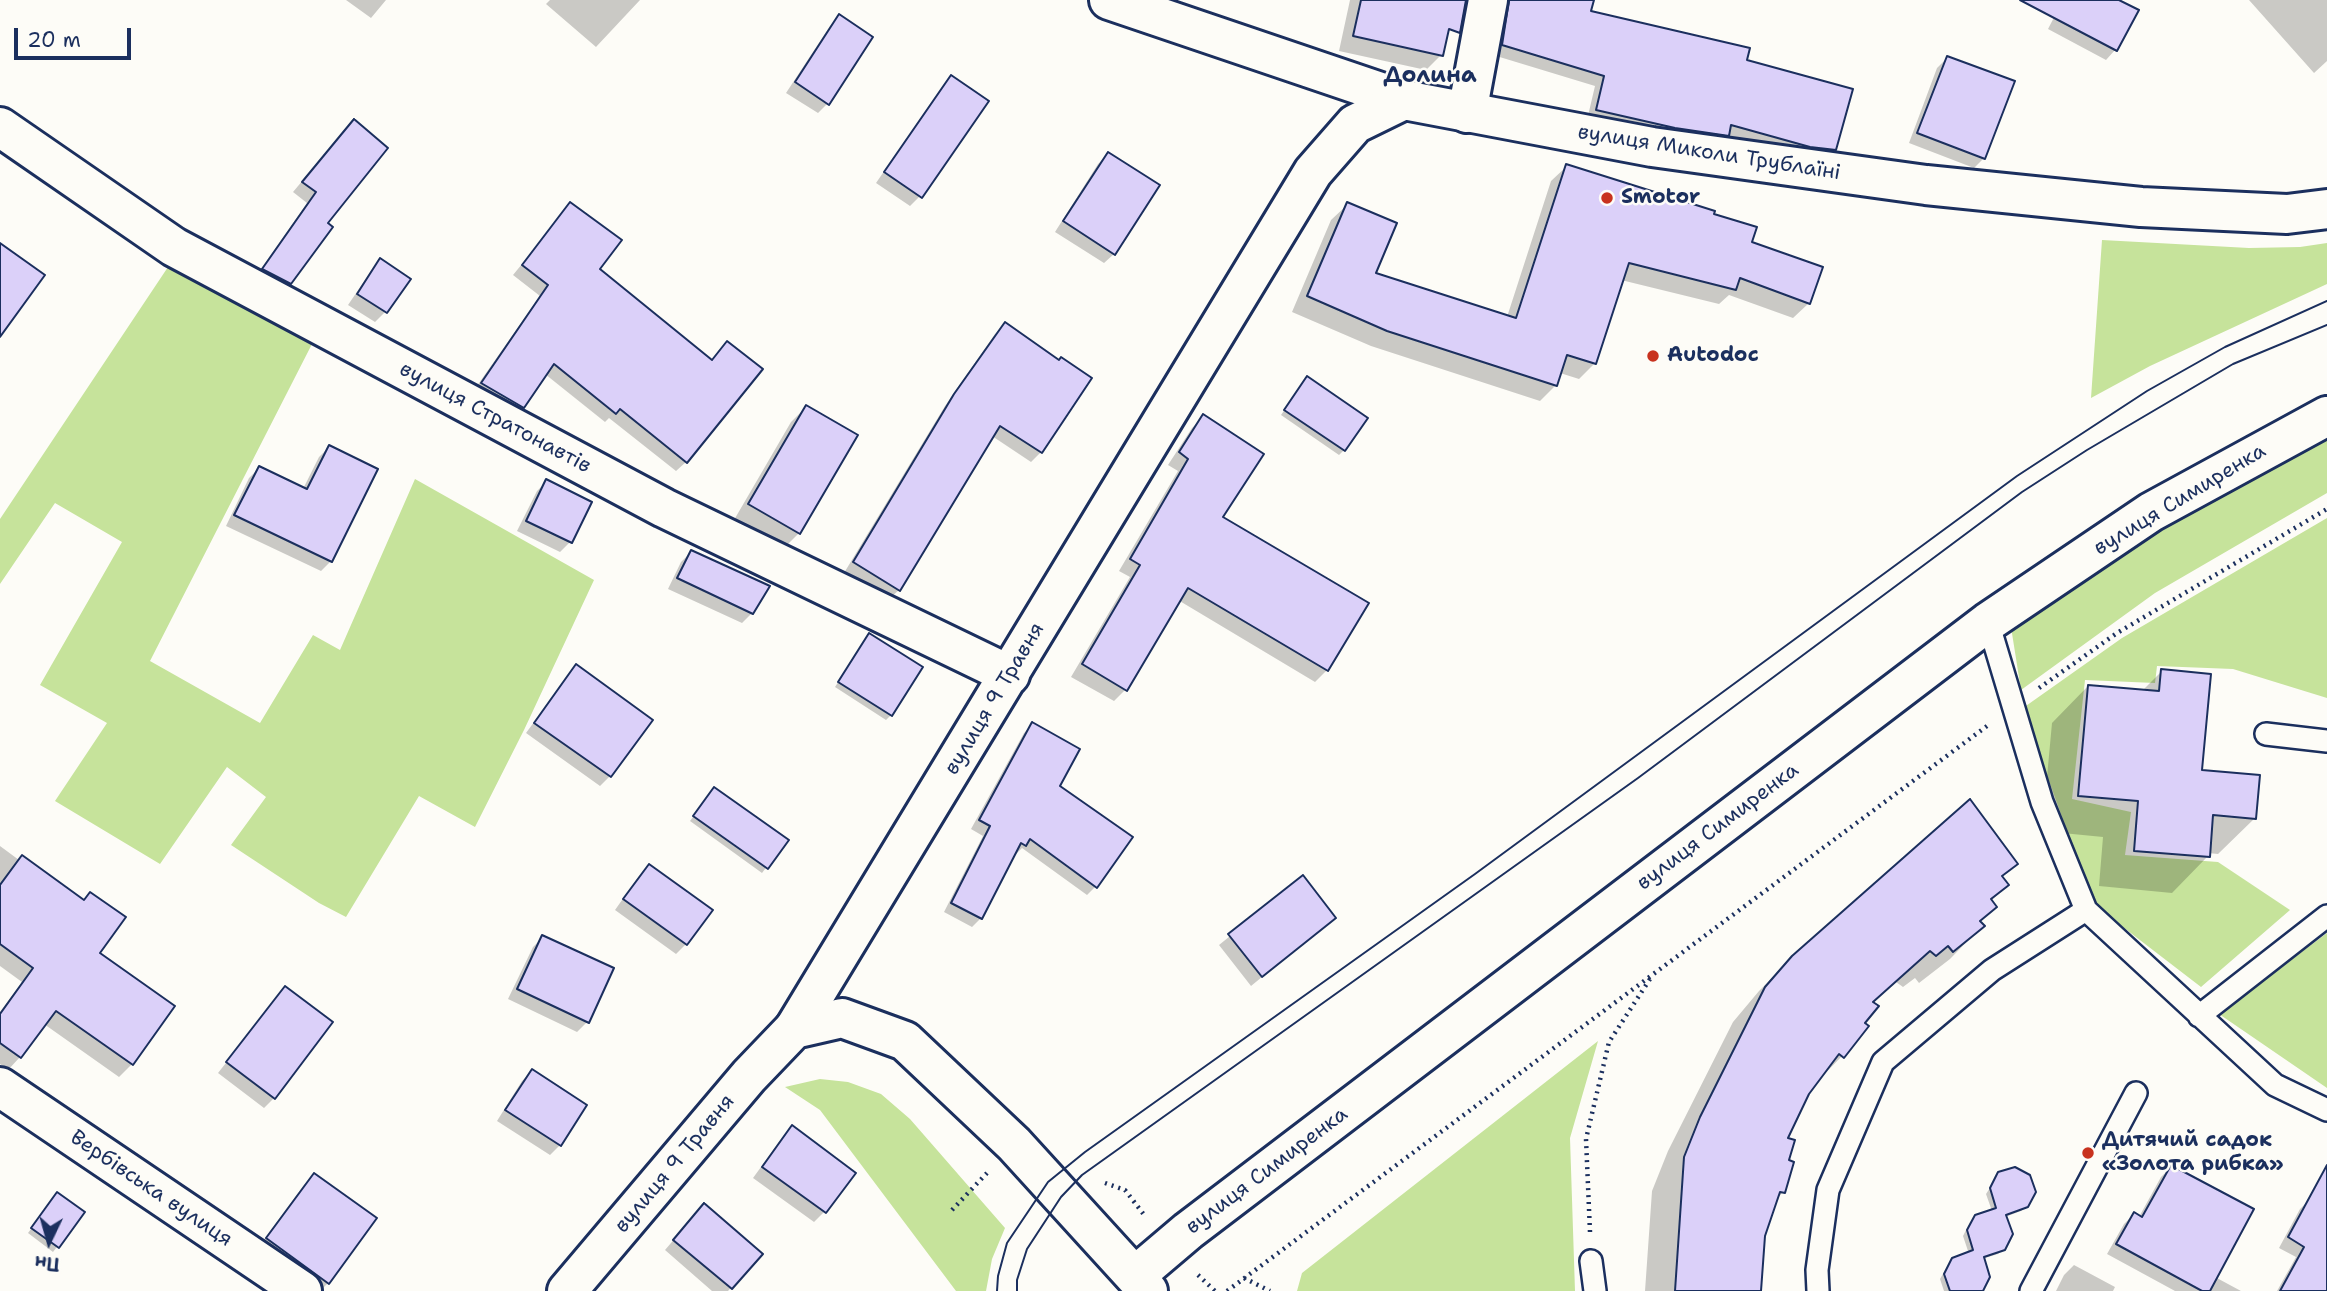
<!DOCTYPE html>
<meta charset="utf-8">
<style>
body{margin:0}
#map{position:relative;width:2327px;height:1291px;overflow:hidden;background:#fdfcf7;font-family:"Shantell Sans",sans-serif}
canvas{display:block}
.north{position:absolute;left:14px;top:1207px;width:70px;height:70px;-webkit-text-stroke:5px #fdfcf7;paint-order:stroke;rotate:185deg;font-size:19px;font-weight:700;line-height:28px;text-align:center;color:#1b2f5e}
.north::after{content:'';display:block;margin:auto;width:24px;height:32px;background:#1b2f5e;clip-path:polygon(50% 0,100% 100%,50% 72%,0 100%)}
.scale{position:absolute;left:14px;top:28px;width:117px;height:32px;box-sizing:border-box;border:4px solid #1b2f5e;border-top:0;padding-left:9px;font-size:21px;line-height:24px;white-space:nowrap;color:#1b2f5e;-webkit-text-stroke:5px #fdfcf7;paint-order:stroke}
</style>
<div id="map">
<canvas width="2327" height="1291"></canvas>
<div class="north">Пн</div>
<div class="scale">20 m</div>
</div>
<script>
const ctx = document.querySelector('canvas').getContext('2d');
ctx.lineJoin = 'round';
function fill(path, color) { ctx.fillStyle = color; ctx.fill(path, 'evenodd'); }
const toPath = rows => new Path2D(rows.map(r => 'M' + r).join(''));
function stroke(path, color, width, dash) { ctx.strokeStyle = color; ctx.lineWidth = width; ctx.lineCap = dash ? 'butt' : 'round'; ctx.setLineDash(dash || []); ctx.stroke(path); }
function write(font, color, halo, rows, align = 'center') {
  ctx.font = font + ' "Shantell Sans",sans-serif'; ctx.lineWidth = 5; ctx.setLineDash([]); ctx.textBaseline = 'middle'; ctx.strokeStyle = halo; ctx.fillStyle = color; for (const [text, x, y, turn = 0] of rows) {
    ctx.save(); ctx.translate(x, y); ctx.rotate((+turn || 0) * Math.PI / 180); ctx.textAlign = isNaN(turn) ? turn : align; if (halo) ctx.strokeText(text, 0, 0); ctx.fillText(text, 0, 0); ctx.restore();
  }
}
fill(toPath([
 [2102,240,2249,248,2300,247,2327,243,2327,284,2150,366,2091,398],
 [170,264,312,344,150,661,260,723,313,635,340,650,415,479,594,580,524,730,475,827,419,796,346,917,319,903,231,845,266,797,227,767,160,864,55,801,107,723,40,685,122,542,55,503,0,584,0,519],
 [2327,435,2327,493,2155,593,2021,690,2011,627,2157,522],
 [2327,518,2327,698,2233,669,2157,666,2155,683,2085,680,2072,799,2131,812,2125,855,2218,862,2290,910,2201,987,2093,904,2023,708,2122,638],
 [2327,933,2327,1088,2219,1014],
 [1598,1041,1570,1138,1575,1291,1297,1291,1302,1273],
 [820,1079,848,1082,881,1094,910,1119,1005,1228,992,1259,986,1291,956,1291,820,1110,785,1087]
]), '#c6e39b');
fill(toPath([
 [346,0,386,0,371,18],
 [550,0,640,0,596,47,546,4],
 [1350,0,1454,0,1441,55,1426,70,1339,51],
 [1508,0,1592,0,1589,12,1745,61,1834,150,1824,160,1799,156,1726,136,1717,145,1587,120,1595,86,1493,55],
 [2063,0,2115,0,2136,11,2115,50,2106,60,2048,29],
 [2249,0,2327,0,2327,61,2314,73],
 [840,16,828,103,818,113,786,93,830,26],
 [1947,58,1984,158,1974,168,1909,143,1937,68],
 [952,77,920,196,910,206,876,183,942,87],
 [344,131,325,224,331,228,289,283,279,293,254,279,307,203,293,192],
 [1108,154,1114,254,1104,263,1055,232,1098,164],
 [1567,166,1712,215,1749,243,1809,303,1793,318,1729,295,1719,304,1621,280,1594,364,1579,379,1560,373,1556,385,1540,401,1371,346,1292,312,1331,220,1347,205,1374,274,1507,317,1551,181],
 [571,204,686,462,676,471,609,418,605,422,545,374,522,407,512,417,472,393,540,296,513,275],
 [381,261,408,279,385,312,375,322,348,305,371,271],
 [1005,324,1041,452,1031,462,992,436,899,590,889,599,844,573,945,406,995,334],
 [1303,383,1344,450,1339,455,1281,415],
 [806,407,856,436,799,533,784,548,734,520,791,422],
 [1203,417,1221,517,1327,670,1315,682,1178,600,1125,690,1114,701,1071,677,1130,577,1119,571,1178,471,1168,465,1192,428],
 [329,447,331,561,321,571,226,526,249,478,259,468,303,489,319,457],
 [547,481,590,503,570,542,560,552,517,531,537,491],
 [691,552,752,613,742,623,668,589,681,562],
 [865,640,891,715,886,720,835,687],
 [576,667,610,776,600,786,526,733,567,677],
 [2162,671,2201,772,2255,818,2218,854,2208,853,2208,856,2172,893,2099,886,2103,837,2042,831,2052,723,2088,686,2142,691],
 [1033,724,1096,886,1087,895,1022,848,1016,854,1014,853,981,918,972,927,944,912,983,836,971,829,1024,733],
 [710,794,786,841,762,873,690,821],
 [0,846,19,860,98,953,132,1064,119,1077,44,1024,20,1057,8,1070,0,1064,0,1012,22,982,0,966],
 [2016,863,2001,878,2007,885,1991,901,1995,907,1979,922,1982,926,1950,959,1919,983,1915,978,1903,987,1896,982,1872,1003,1842,1056,1812,1087,1785,1139,1787,1161,1783,1192,1776,1200,1763,1236,1759,1291,1645,1291,1652,1191,1668,1151,1733,1022,1759,991,1793,957],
 [649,866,686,944,676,954,615,910,639,876],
 [1302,878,1334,918,1251,986,1219,945],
 [543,937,587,1022,577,1032,508,999,533,947],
 [285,988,331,1023,274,1098,264,1108,218,1073],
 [532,1071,560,1145,550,1155,497,1121,522,1081],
 [792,1128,853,1173,824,1212,814,1222,753,1178,782,1138],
 [2171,1167,2215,1277,2241,1291,2175,1291,2107,1254,2124,1224,2134,1214,2139,1217,2161,1177],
 [1999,1174,2027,1206,2021,1211,2005,1217,2003,1249,1998,1254,1982,1259,1981,1291,1944,1291,1940,1279,1948,1265,1953,1259,1969,1254,1963,1236,1970,1222,1976,1217,1992,1211,1986,1194],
 [314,1175,328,1283,320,1291,257,1249,304,1185],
 [53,1199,83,1213,53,1252,28,1233],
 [2310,1199,2327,1208,2327,1291,2277,1291,2296,1257,2279,1248,2300,1209],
 [694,1216,760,1254,728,1291,712,1291,665,1250],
 [2074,1265,2115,1287,2113,1291,2056,1291,2064,1275]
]), '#0003');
const building = toPath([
 [1361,0,1466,0,1460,33,1449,29,1443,56,1353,36,1361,0],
 [1509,0,1594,0,1591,11,1750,48,1747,60,1853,89,1836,150,1810,147,1731,125,1729,136,1675,128,1596,110,1604,76,1502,45,1509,0],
 [2020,0,2119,0,2139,10,2117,51,2020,0],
 [839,14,873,37,829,105,795,82,839,14],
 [1947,56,2015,81,1985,159,1917,133,1947,56],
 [951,75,989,101,922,198,884,172,951,75],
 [354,119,388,148,328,223,333,227,291,284,262,269,316,192,302,182,354,119],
 [1108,152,1160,185,1115,255,1063,221,1108,152],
 [1566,164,1715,211,1714,214,1757,227,1752,242,1823,267,1810,304,1740,278,1736,290,1629,263,1596,364,1567,355,1557,386,1387,331,1307,296,1347,202,1397,223,1376,273,1516,318,1566,164],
 [570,202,622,240,600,269,712,360,727,341,763,369,687,463,620,409,616,414,554,364,524,408,481,383,548,285,522,265,570,202],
 [0,243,45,275,0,337,0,243],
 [380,258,411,279,387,313,357,294,380,258],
 [1005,322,1059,360,1061,357,1092,378,1042,453,1000,426,900,591,853,562,954,394,1005,322],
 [1307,376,1368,418,1345,451,1284,410,1307,376],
 [806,405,858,435,800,534,748,504,806,405],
 [1203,414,1264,454,1223,517,1369,603,1328,671,1188,588,1127,691,1082,664,1140,565,1130,559,1188,459,1179,452,1203,414],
 [329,445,378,469,332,562,234,515,259,466,307,489,329,445],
 [546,479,592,502,572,543,526,521,546,479],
 [691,550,770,586,753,614,677,578,691,550],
 [869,633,923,667,892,716,838,682,869,633],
 [576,664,653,720,611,777,534,723,576,664],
 [2161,669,2211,674,2202,770,2260,775,2256,819,2213,815,2210,857,2134,851,2138,801,2078,796,2088,685,2159,691,2161,669],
 [1032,722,1080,749,1060,786,1133,837,1097,888,1030,839,1026,846,1021,843,982,919,951,903,990,826,979,820,1032,722],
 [714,787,789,840,768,869,693,816,714,787],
 [1970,799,2018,864,2002,876,2009,885,1991,899,1997,907,1980,921,1985,926,1953,952,1948,946,1936,956,1930,951,1873,1002,1879,1006,1865,1023,1869,1026,1844,1058,1839,1054,1809,1094,1788,1138,1795,1140,1789,1160,1794,1162,1785,1193,1780,1192,1765,1236,1761,1291,1675,1291,1684,1157,1700,1117,1765,987,1792,956,1970,799],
 [22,855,84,900,90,892,126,917,100,953,175,1006,133,1065,56,1011,21,1058,0,1043,0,1014,33,968,0,944,0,885,22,855],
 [649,864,713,910,687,945,623,899,649,864],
 [1303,875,1336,918,1262,977,1228,934,1303,875],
 [542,935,614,968,589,1023,517,989,542,935],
 [285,986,333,1022,275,1099,226,1062,285,986],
 [532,1069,587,1105,561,1146,505,1110,532,1069],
 [792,1125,856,1173,826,1213,762,1167,792,1125],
 [2171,1165,2254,1209,2210,1291,2202,1291,2116,1244,2134,1212,2142,1217,2171,1165],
 [2327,1165,2327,1291,2280,1291,2304,1247,2288,1237,2327,1165],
 [2015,1167,2030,1175,2036,1192,2028,1207,2006,1215,2013,1234,2005,1250,1984,1257,1990,1277,1983,1291,1950,1291,1944,1274,1952,1258,1973,1250,1967,1230,1975,1215,1996,1208,1990,1188,1998,1172,2015,1167],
 [314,1173,377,1218,329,1284,266,1238,314,1173],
 [57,1192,85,1212,59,1248,31,1228,57,1192],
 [704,1203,763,1254,732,1289,673,1240,704,1203]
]);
fill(building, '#dbd0f9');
stroke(building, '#1b2f5e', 2);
const service = toPath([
 [1988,622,2042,802,2086,910,2275,1085,2327,1110],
 [2266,734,2327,741],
 [2199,1016,2327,916],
 [1591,1261,1595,1291],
 [1818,1291,1817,1270,1828,1190,1883,1062,1992,970,2086,910],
 [2031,1291,2136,1093]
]);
const minor = toPath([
 [1109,0,1404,100],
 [1467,113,1488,0],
 [0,127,174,247,664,508,1010,675],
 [0,1087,302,1291]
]);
const tertiary = toPath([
 [794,1029,1313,172,1355,124,1404,100,1652,147,1926,185,2141,207,2287,214,2327,209]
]);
const secondary = toPath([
 [1135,1276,1188,1231,1988,622,2151,512,2327,416],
 [567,1291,749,1076,794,1029,842,1018,905,1041,1014,1144,1148,1291]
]);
stroke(service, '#1b2f5e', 26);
stroke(minor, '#1b2f5e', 44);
stroke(tertiary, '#1b2f5e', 44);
stroke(secondary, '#1b2f5e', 44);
stroke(toPath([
 [2039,688,2117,633,2327,509],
 [1105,1183,1125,1190,1145,1216],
 [952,1210,987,1173],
 [1590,1232,1586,1139,1609,1042,1650,979],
 [1198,1275,1215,1291],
 [1244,1278,1270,1291],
 [1227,1291,1987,726]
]), '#1b2f5e', 4.5, [2, 5]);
stroke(service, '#fdfcf7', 21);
stroke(minor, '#fdfcf7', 38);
stroke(tertiary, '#fdfcf7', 38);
stroke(secondary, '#fdfcf7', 38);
stroke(toPath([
 [997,1291,998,1276,1007,1243,1048,1182,1085,1152,1475,874,2017,476,2147,391,2225,347,2327,301],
 [1017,1291,1017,1280,1027,1249,1061,1197,1082,1175,1638,778,2022,492,2087,450,2233,364,2327,325]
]), '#1b2f5e', 2);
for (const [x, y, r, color] of [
 [1607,198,7,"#c8321e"],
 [1653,356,7,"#c8321e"],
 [2088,1153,7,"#c8321e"]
]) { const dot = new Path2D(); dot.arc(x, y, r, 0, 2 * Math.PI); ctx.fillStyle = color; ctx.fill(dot); stroke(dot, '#fdfcf7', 2.5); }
write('21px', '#1b2f5e', '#fdfcf7', [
 ["вулиця Миколи Трублаїні",1709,153,9],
 ["вулиця Стратонавтів",495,418,28],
 ["вулиця Симиренка",2180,500,-31],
 ["вулиця 9 Травня",995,699,-59],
 ["вулиця Симиренка",1718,827,-37],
 ["вулиця 9 Травня",675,1164,-50],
 ["вулиця Симиренка",1267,1171,-37],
 ["Вербівська вулиця",151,1189,34]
]);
write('bold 21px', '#1b2f5e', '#fdfcf7', [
 ["Smotor",1621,198],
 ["Autodoc",1667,356],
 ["Дитячий садок",2102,1141],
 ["«Золота рибка»",2102,1165]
], 'left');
write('bold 23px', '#1b2f5e', '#fdfcf7', [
 ["Долина",1430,76]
]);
</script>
